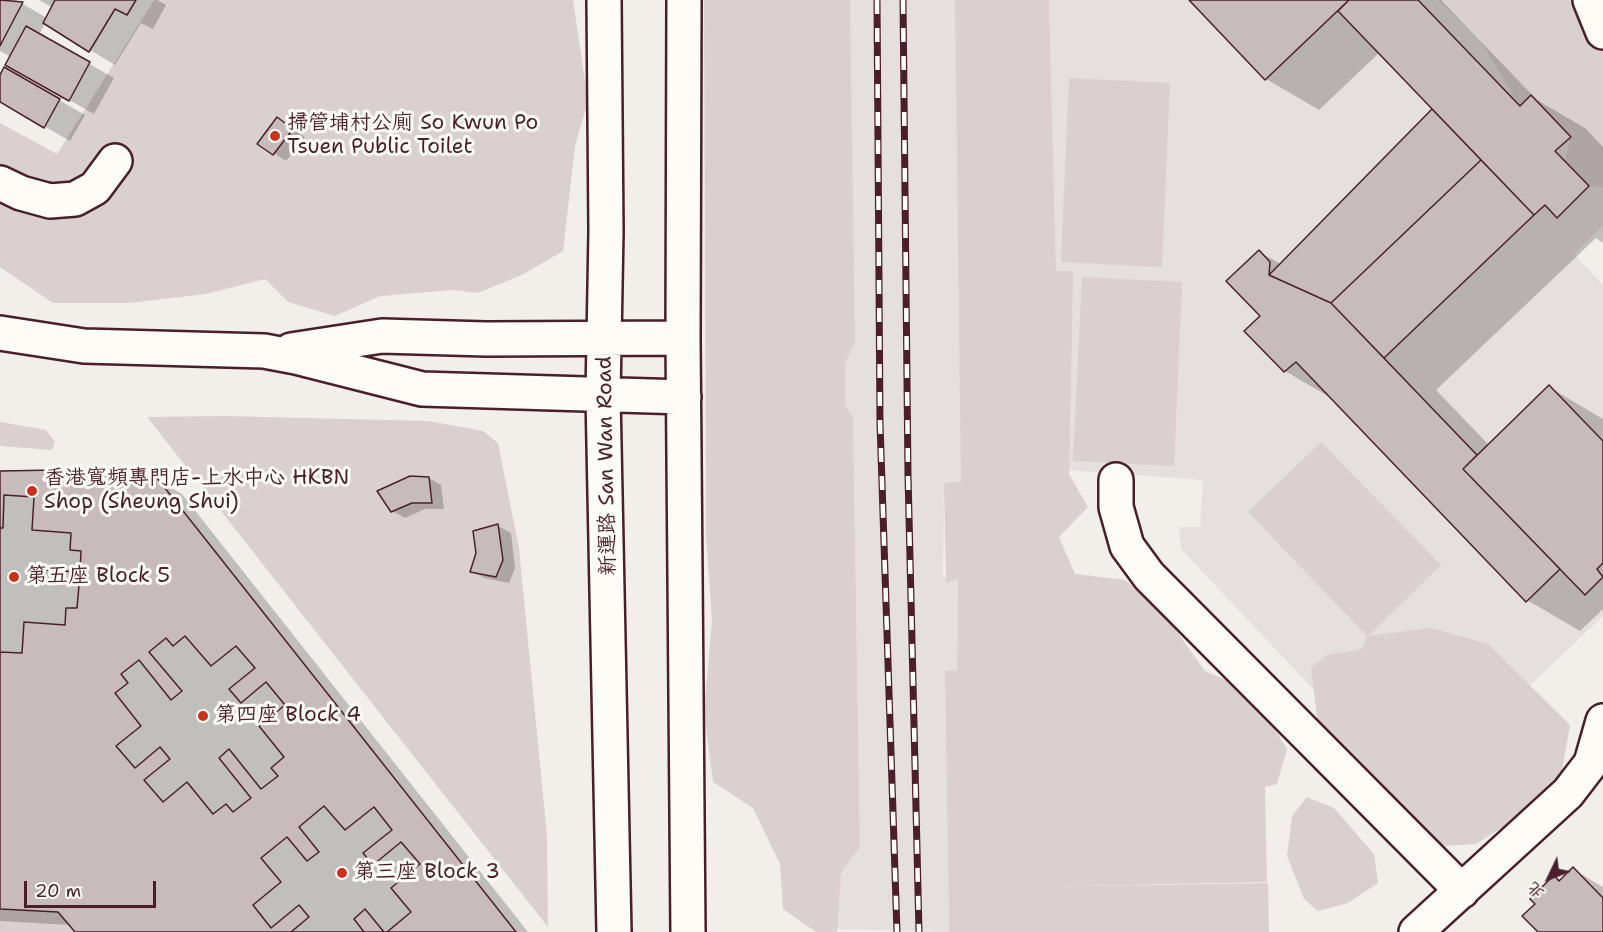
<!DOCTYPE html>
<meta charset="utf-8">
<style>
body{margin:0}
#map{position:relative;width:1603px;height:932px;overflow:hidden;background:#f2efeb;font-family:"Shantell Sans","LXGW WenKai TC",sans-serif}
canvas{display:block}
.north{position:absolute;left:1519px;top:848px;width:60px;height:60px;-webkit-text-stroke:4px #fdfcf7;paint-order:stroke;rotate:227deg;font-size:16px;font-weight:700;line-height:24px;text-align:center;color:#4a1f2b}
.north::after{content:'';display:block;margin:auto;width:21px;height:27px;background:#4a1f2b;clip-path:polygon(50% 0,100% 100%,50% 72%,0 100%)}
.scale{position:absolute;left:24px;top:881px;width:132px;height:27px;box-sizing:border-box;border:3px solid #4a1f2b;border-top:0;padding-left:8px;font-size:18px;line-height:21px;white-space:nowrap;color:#4a1f2b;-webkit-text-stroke:4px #fdfcf7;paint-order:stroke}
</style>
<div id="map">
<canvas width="1603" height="932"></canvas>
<div class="north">北</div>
<div class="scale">20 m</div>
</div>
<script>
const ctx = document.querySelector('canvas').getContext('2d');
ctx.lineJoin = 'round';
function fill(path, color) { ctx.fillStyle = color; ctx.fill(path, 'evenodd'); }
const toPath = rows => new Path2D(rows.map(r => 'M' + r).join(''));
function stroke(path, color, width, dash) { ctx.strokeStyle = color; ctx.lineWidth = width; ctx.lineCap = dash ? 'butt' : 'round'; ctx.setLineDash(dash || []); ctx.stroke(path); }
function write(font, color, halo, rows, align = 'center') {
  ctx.font = font + ' "Shantell Sans","LXGW WenKai TC",sans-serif'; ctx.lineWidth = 6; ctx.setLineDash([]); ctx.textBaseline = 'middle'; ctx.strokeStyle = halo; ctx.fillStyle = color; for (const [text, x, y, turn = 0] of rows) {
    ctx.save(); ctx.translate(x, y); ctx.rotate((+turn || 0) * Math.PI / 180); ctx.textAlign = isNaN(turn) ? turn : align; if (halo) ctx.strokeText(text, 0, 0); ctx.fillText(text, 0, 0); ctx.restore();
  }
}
fill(toPath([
 [849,0,960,0,961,483,944,483,943,576,958,578,957,671,945,671,949,932,836,929,841,873,860,847,853,417,845,405,845,363,855,343],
 [1049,0,1487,0,1603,124,1603,225,1574,254,1603,285,1603,616,1414,796,1181,549,1179,527,1200,527,1203,480,1067,470,1072,271,1056,272]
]), '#e5dfdd');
fill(toPath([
 [154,0,573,0,588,101,575,146,563,251,524,274,478,293,453,290,380,296,335,316,288,302,265,279,206,294,129,303,53,303,0,267,0,123,57,154],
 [704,0,850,0,855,343,845,363,845,405,853,417,860,847,841,873,837,932,816,932,783,909,780,864,753,808,713,782,704,713,712,621,706,535],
 [955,0,1049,0,1056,271,1072,271,1073,275,1069,474,1088,507,1059,537,1075,574,1125,580,1165,615,1205,671,1232,683,1273,726,1287,749,1277,784,1265,787,1267,882,1031,887,1268,883,1269,932,949,932,945,671,957,670,958,579,946,583,944,483,961,482],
 [1438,0,1603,0,1603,187,1589,186,1565,160,1571,137,1531,95,1520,106,1479,39],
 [1069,78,1170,83,1162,267,1061,262],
 [1082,277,1182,282,1174,466,1073,461],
 [224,416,429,421,483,431,498,443,519,548,547,836,548,927,147,417],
 [0,422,46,430,55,442,52,450,0,446],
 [1321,442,1441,565,1368,636,1431,628,1488,644,1570,725,1561,776,1512,821,1476,844,1443,846,1416,827,1355,759,1318,724,1311,668,1327,655,1362,649,1367,636,1248,512],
 [1307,797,1334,808,1374,854,1378,883,1348,903,1318,911,1304,899,1287,856,1292,816],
 [0,909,58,912,75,932,0,932]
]), '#d9d0cf');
fill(toPath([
 [0,0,16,0,47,18,53,8,39,0,157,0,166,5,153,29,141,23,115,65,45,23,39,35,114,78,94,114,32,79,11,57,0,51],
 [1191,0,1441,0,1537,100,1585,128,1603,147,1603,243,1596,238,1436,390,1489,445,1549,387,1603,419,1603,609,1580,631,1527,600,1333,399,1285,371,1246,331,1262,316,1259,252,1281,264,1434,109,1380,52,1319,110,1266,79],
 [5,69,85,115,70,141,0,101],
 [277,119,305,137,286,161,259,143],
 [0,472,157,479,182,494,528,932,77,932,71,925,0,921],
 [429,478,441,485,444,509,425,509,405,518,392,511],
 [498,526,511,533,515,568,509,583,484,578,472,571],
 [1573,869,1603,887,1603,932,1540,932,1537,904,1554,877,1561,881]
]), '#0003');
const building = toPath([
 [0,0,23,2,0,46,0,0],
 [55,0,136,0,127,15,115,9,89,52,43,23,55,0],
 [1189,0,1349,0,1265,80,1189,0],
 [1349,0,1418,0,1520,106,1531,95,1571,137,1555,151,1589,186,1557,218,1545,205,1534,215,1338,11,1349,0],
 [26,26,90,62,69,101,5,65,26,26],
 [4,67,60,99,44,128,0,102,0,75,4,67],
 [1432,109,1481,160,1331,303,1269,275,1432,109],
 [277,117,293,129,273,155,257,144,277,117],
 [1481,160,1534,215,1384,358,1331,303,1481,160],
 [1259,250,1270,262,1269,275,1331,303,1477,455,1463,469,1560,569,1526,602,1296,362,1284,372,1244,331,1260,316,1226,281,1259,250],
 [1549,385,1603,441,1603,563,1597,569,1603,577,1585,595,1463,469,1549,385],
 [55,470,157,478,516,932,75,932,58,912,0,909,0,471,55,470],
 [410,476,429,477,432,503,412,503,391,512,377,491,410,476],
 [4,495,34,497,32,530,71,533,70,550,81,551,80,572,29,569,28,581,79,585,77,608,66,608,65,625,24,622,22,653,0,652,0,528,3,528,4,495],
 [498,524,503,560,496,577,470,572,476,553,473,531,498,524],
 [185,636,211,666,236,646,255,668,229,689,241,703,266,682,285,705,259,726,284,757,271,768,278,776,261,789,229,749,219,758,251,798,233,812,226,804,213,814,187,782,163,802,144,780,170,759,160,747,135,768,116,746,141,726,115,693,128,683,121,674,139,660,171,700,182,691,149,652,166,638,173,646,185,636],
 [324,806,345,830,374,807,392,830,363,853,373,865,401,842,420,864,391,888,411,912,387,932,384,932,365,909,354,919,364,932,291,932,309,917,299,905,271,928,253,905,281,882,261,858,287,837,307,861,319,852,299,827,324,806],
 [1573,867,1603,898,1603,932,1538,932,1522,916,1535,904,1530,899,1554,875,1559,881,1573,867]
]);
fill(building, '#c8bbbb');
stroke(building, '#4a1f2b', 1.5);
const minor = toPath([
 [604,0,606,231,603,396,614,932],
 [684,0,683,338,688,932],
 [1590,0,1603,32],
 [0,183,21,193,50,201,75,199,95,188,115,161],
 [0,333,84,346,264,351,296,357,422,389,684,397],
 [291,350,382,336,486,339,683,338],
 [1116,480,1116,507,1127,546,1149,576,1462,891],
 [1416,932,1568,793,1591,763,1603,721]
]);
stroke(minor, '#4a1f2b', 38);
stroke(minor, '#fdfcf7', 33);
const rail = toPath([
 [877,0,880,423,897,932],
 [903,0,908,475,919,932]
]);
stroke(rail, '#4a1f2b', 7);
stroke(rail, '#fdfcf7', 4.5, [14]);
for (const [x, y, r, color] of [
 [275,136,6,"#c8321e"],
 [32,491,6,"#c8321e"],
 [14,577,6,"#c8321e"],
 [203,716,6,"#c8321e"],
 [342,873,6,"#c8321e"]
]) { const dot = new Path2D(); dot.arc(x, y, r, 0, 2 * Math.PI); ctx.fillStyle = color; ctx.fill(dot); stroke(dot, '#fdfcf7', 2); }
write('21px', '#4a1f2b', '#fdfcf7', [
 ["掃管埔村公廁 So Kwun Po",287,124],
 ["Tsuen Public Toilet",287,148],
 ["香港寬頻專門店-上水中心 HKBN",44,479],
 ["Shop (Sheung Shui)",44,503],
 ["第五座 Block 5",26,577],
 ["第四座 Block 4",215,716],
 ["第三座 Block 3",354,873]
], 'left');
write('21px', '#4a1f2b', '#fdfcf7', [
 ["新運路 San Wan Road",607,466,-91]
]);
</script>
